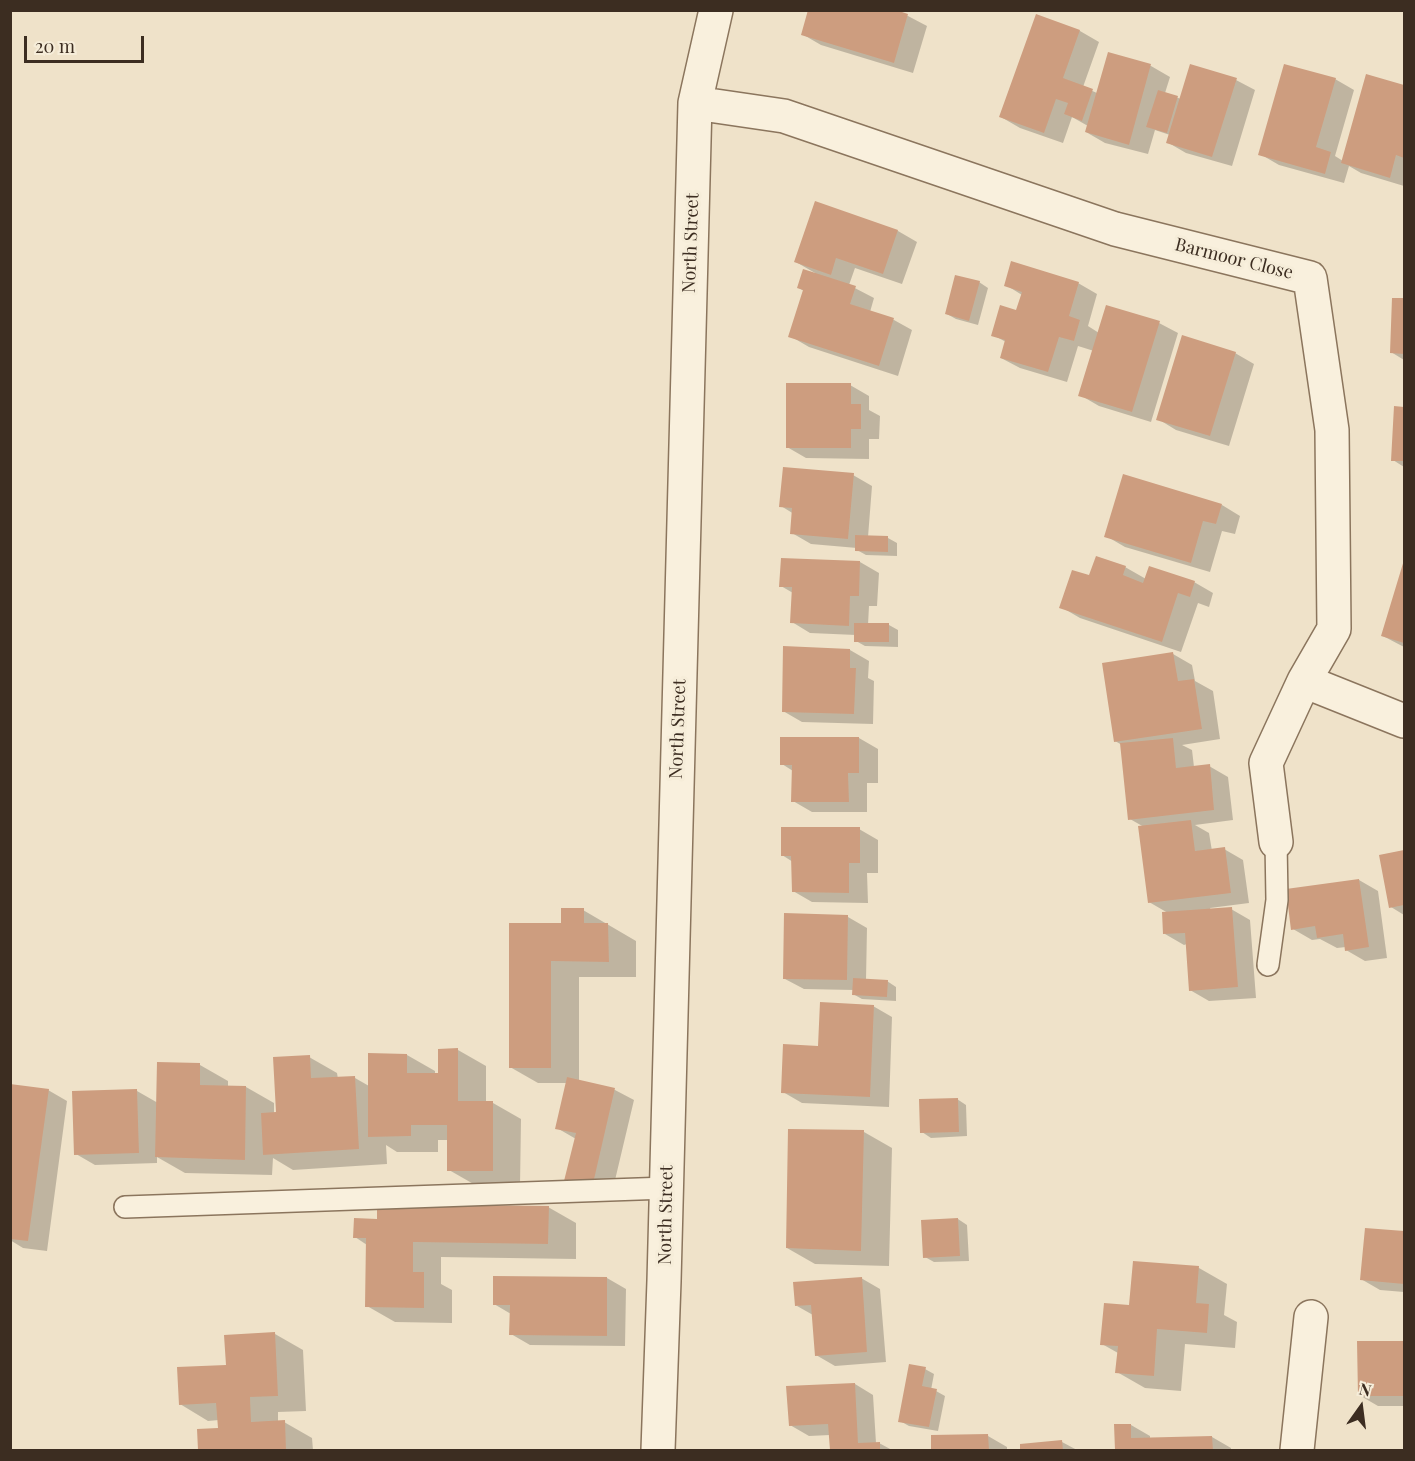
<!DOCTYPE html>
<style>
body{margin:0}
#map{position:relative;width:1415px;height:1461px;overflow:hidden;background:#efe2c9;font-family:"Playfair Display",serif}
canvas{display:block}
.frame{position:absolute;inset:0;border:12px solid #3c2d21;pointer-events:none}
.north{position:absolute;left:1331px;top:1377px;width:60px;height:60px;-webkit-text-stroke:4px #f6edd9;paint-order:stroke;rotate:14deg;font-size:16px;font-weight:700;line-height:24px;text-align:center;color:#3c2d21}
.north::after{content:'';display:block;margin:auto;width:21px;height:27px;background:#3c2d21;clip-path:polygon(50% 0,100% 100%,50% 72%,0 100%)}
.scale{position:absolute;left:24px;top:36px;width:120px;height:27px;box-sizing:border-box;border:3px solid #3c2d21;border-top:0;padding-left:8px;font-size:18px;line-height:21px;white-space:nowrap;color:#3c2d21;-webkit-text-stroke:4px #f6edd9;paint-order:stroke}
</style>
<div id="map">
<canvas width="1415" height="1461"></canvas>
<div class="frame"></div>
<div class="north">N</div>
<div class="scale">20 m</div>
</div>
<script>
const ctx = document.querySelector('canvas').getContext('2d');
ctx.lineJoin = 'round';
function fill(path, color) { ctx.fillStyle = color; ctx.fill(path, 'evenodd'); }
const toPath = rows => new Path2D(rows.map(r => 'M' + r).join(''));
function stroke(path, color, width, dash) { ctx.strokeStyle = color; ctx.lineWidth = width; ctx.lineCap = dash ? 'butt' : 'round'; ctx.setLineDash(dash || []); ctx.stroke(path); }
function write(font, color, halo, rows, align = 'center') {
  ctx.font = font + ' "Playfair Display",serif'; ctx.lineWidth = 6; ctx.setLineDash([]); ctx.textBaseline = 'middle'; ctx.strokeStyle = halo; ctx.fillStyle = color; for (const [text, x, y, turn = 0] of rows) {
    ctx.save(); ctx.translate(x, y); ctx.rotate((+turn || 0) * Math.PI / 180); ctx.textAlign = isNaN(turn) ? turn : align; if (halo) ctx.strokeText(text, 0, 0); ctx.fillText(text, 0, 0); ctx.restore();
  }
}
fill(toPath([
 [891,10,908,16,927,26,913,73,821,45,802,34],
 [1037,16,1080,31,1099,42,1083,87,1097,93,1109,54,1151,66,1170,77,1165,93,1181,99,1236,80,1255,90,1232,166,1186,153,1167,142,1170,135,1155,130,1148,154,1105,143,1086,132,1088,126,1072,117,1063,143,1020,128,1001,117],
 [1367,76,1404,87,1404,186,1361,173,1349,166,1344,183,1279,165,1260,154,1335,79,1354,90,1335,156,1343,161],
 [816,203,898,231,917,242,902,284,855,268,849,285,874,298,870,312,894,320,912,330,898,376,809,347,790,336,804,291,799,288,815,273,796,262],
 [979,282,988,288,978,325,956,319,947,314],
 [1078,283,1097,294,1088,326,1099,333,1159,323,1178,333,1151,422,1099,406,1080,395,1094,351,1078,346,1067,382,1020,368,1001,358,1006,342,993,335,1017,312,1022,295,1006,285],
 [1393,299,1404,300,1404,360,1391,352],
 [1235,353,1254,364,1229,446,1176,430,1158,419],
 [850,385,869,396,869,410,880,416,879,439,869,439,869,459,806,458,787,447],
 [1395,408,1404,408,1404,467,1393,460],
 [853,475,872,486,868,537,888,538,897,543,897,556,866,555,857,550,857,548,811,544,792,533,794,514,781,506],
 [1222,505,1240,516,1235,534,1222,531,1210,572,1125,547,1106,536],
 [860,562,879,573,877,606,869,606,868,625,889,625,898,630,898,647,865,646,856,641,856,635,810,633,792,622,793,593,781,586],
 [1404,563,1404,647,1383,636],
 [1125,567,1146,579,1194,582,1213,593,1209,607,1198,603,1181,652,1080,618,1061,607,1090,577],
 [785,648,850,650,869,661,868,678,874,681,873,724,802,722,783,711],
 [1173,654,1192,665,1195,681,1213,691,1220,739,1182,745,1192,750,1194,767,1209,766,1228,777,1233,820,1195,825,1209,833,1212,851,1224,849,1243,860,1249,903,1210,908,1211,910,1231,909,1250,920,1256,998,1209,1001,1190,990,1187,944,1184,945,1165,934,1168,913,1149,902,1144,827,1130,819,1122,745,1115,741],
 [859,738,878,749,878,783,867,783,867,812,812,812,793,801,793,771,782,764,782,739],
 [859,829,878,840,878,873,867,873,868,903,812,902,793,891,793,862,782,855],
 [1404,852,1404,915,1391,907,1381,857],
 [1359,880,1378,891,1387,958,1365,961,1346,950,1346,947,1337,948,1320,939,1312,940,1293,929],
 [583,910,636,941,636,977,579,977,579,1081,615,1090,634,1100,611,1197,585,1192,576,1139,557,1128,567,1083,538,1083,510,1067,562,925],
 [848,917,867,928,866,980,887,981,896,987,896,1001,862,999,853,994,854,990,804,989,785,979],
 [873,1006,892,1017,889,1107,802,1103,783,1092,820,1047],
 [458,1050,486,1066,486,1103,493,1103,521,1119,520,1186,477,1186,449,1170,449,1140,438,1140,438,1152,397,1152,386,1145,387,1164,293,1170,273,1158,272,1175,185,1173,157,1157,157,1163,95,1165,76,1154,137,1091,158,1103,200,1065,228,1081,228,1087,246,1087,274,1103,274,1113,277,1113,309,1057,337,1073,338,1079,355,1078,369,1086,370,1055,407,1055,435,1071,435,1074,440,1074],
 [10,1085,48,1090,67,1101,47,1251,23,1248,10,1240],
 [957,1099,966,1105,967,1136,931,1138,922,1132],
 [864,1132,892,1148,889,1266,815,1264,787,1248],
 [548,1207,576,1223,576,1259,441,1257,441,1284,452,1290,452,1323,395,1322,367,1306,367,1245,355,1237,378,1220],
 [958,1219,967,1225,969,1261,934,1262,925,1257],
 [1366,1229,1404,1233,1404,1292,1380,1290,1361,1279],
 [1135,1262,1199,1268,1227,1284,1224,1315,1237,1322,1235,1348,1185,1344,1181,1391,1145,1388,1117,1372,1118,1353,1102,1344,1131,1307],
 [607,1278,626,1289,625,1346,530,1345,511,1334,511,1314,494,1304],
 [861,1278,880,1289,886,1362,835,1366,816,1355,813,1315,797,1306],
 [275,1334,303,1350,306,1411,278,1412,278,1422,284,1422,312,1438,313,1450,199,1450,198,1430,219,1430,219,1420,208,1421,180,1404,227,1366],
 [1359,1343,1404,1343,1404,1406,1378,1406,1359,1395],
 [925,1369,934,1374,931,1390,936,1391,945,1396,938,1431,909,1426,900,1421],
 [855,1384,873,1395,876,1443,879,1443,892,1450,831,1450,830,1435,809,1436,790,1425],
 [1116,1425,1131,1425,1150,1436,1150,1439,1212,1437,1231,1448,1231,1450,1116,1450],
 [932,1436,988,1436,1007,1447,1007,1450,933,1450],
 [1062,1442,1077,1450,1022,1450,1021,1445]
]), '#0003');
fill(toPath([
 [808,10,896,10,908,14,894,63,801,35],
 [1036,14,1080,30,1063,78,1093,89,1082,121,1064,114,1068,103,1056,99,1044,133,999,117],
 [1108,52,1151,64,1129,145,1085,132],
 [1190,64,1237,78,1212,157,1166,143],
 [1284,64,1336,78,1316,147,1331,152,1325,174,1258,155],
 [1366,74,1404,85,1404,158,1396,155,1390,178,1341,163],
 [1158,90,1178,96,1167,133,1146,127],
 [815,201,898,230,883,274,836,258,831,275,794,262],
 [1011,261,1079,282,1069,316,1080,320,1074,341,1059,337,1048,372,1000,358,1005,340,991,336,1000,305,1016,310,1022,292,1004,286],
 [803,269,856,286,850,304,894,318,879,366,788,337,803,290,797,288],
 [955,275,980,281,969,321,945,314],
 [1392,298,1404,298,1404,354,1390,353],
 [1106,305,1160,321,1132,412,1078,396],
 [1182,335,1236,352,1210,436,1156,420],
 [786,383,851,383,851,404,861,404,861,429,851,429,851,448,786,448],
 [1394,406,1404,407,1404,461,1391,461],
 [783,467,854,473,848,539,790,534,792,508,779,507],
 [1123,474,1222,504,1216,524,1203,521,1191,563,1104,537],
 [855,535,888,536,888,552,855,551],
 [1096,556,1126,566,1123,575,1143,583,1149,566,1195,581,1190,597,1178,593,1162,642,1059,608,1072,570,1089,575],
 [781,558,860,561,859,596,850,596,849,626,790,623,792,587,779,587],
 [1404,560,1404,643,1381,636],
 [854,623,889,623,889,642,854,642],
 [783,646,850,649,850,668,856,668,854,714,782,712],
 [1173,652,1178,681,1194,679,1202,729,1114,742,1102,663],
 [780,737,859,737,859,773,848,773,849,802,791,802,792,765,780,765],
 [1173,738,1176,768,1210,764,1214,810,1128,820,1120,743],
 [1191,820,1195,851,1225,847,1231,893,1148,903,1138,826],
 [781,827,860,827,860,863,849,863,849,893,792,892,791,856,781,856],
 [1404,850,1404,905,1389,908,1379,855],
 [1359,879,1369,947,1345,951,1343,934,1317,938,1315,926,1291,930,1286,889],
 [1232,907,1238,987,1189,991,1185,933,1163,934,1162,912],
 [561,908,584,908,584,923,608,923,609,962,551,961,551,1068,509,1068,509,923,561,923],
 [784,913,848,915,847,980,783,979],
 [853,978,888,980,887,997,852,995],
 [820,1002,874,1005,870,1097,781,1093,783,1044,818,1046],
 [458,1048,458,1101,493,1101,493,1171,447,1171,447,1125,411,1125,411,1136,368,1137,368,1053,407,1054,407,1073,438,1073,438,1049],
 [310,1055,311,1078,355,1076,359,1149,263,1155,261,1113,276,1112,273,1057],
 [157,1062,200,1063,200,1085,246,1086,245,1160,155,1157],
 [567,1077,615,1088,592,1188,564,1181,576,1133,555,1129],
 [10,1084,49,1089,28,1241,10,1239],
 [137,1089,139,1153,74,1155,72,1091],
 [958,1098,959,1132,920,1133,919,1099],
 [788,1129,864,1130,861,1251,786,1248],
 [377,1204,549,1206,548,1244,413,1242,413,1272,424,1272,424,1308,365,1307,366,1238,353,1238,354,1218,377,1219],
 [958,1218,960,1256,923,1258,921,1220],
 [1365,1228,1404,1231,1404,1284,1360,1280],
 [1133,1261,1199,1266,1196,1303,1209,1304,1207,1333,1157,1329,1154,1376,1115,1373,1118,1346,1100,1345,1104,1303,1129,1305],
 [493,1276,607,1277,607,1336,509,1335,510,1305,493,1305],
 [862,1277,867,1352,815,1356,811,1305,795,1306,793,1282],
 [275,1332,278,1396,250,1397,251,1422,285,1420,286,1450,198,1450,197,1429,218,1428,216,1403,179,1405,177,1367,226,1365,224,1335],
 [1357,1341,1404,1341,1404,1396,1358,1396],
 [909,1364,926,1367,922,1386,937,1389,929,1427,898,1422],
 [855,1383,858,1443,880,1442,880,1450,830,1450,828,1424,789,1426,786,1386],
 [1114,1424,1131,1424,1131,1438,1212,1436,1213,1450,1115,1450],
 [988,1434,989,1450,931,1450,931,1435],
 [1062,1440,1063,1450,1020,1450,1020,1444]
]), '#cd9d7f');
const service = toPath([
 [1268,965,1277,900,1276,842],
 [125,1207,667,1188]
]);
const minor = toPath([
 [695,103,784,116,1115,229,1310,278,1332,430,1334,629,1304,681,1404,721],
 [1276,842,1266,763,1304,681],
 [658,1450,664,1281,695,103,716,10],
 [1297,1450,1311,1317]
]);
stroke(service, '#8b755d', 24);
stroke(minor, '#8b755d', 36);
stroke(service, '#f9f0dd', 21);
stroke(minor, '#f9f0dd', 33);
write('18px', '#3c2d21', '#f6edd9', [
 ["North Street",691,243,-88],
 ["Barmoor Close",1234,259,14],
 ["North Street",678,729,-88],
 ["North Street",666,1215,-89]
]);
</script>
